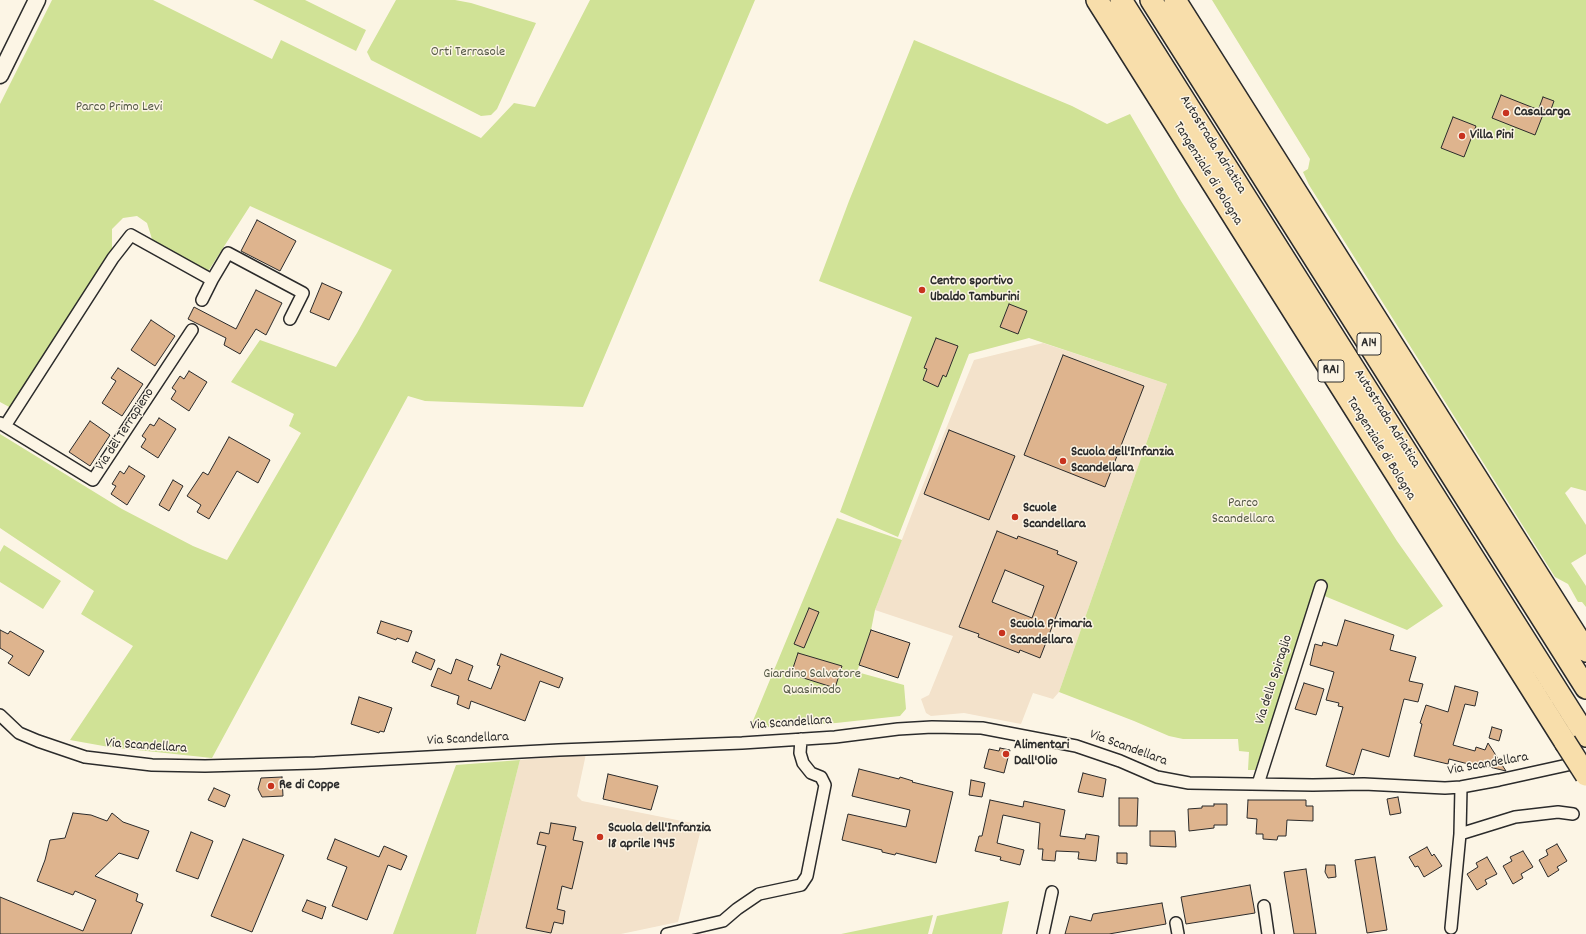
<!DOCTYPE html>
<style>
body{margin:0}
canvas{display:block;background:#fcf5e5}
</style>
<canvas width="1586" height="934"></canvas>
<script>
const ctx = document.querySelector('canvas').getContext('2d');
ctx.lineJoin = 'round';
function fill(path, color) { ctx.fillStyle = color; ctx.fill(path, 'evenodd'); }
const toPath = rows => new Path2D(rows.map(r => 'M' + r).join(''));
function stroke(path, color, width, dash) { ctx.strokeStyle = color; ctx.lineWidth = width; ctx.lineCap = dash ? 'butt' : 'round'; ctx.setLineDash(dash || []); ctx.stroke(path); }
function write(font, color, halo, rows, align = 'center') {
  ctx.font = font + ' Dekko,sans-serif'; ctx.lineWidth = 3; ctx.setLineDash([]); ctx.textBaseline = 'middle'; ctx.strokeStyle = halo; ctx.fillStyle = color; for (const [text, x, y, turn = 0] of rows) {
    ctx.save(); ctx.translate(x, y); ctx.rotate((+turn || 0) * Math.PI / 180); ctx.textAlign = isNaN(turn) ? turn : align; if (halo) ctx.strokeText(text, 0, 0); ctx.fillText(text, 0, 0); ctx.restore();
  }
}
fill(toPath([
 [1043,343,1167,384,1059,692,1053,699,1033,693,1021,724,964,713,931,716,926,713,921,699,929,695,953,636,875,610,919,495,974,360],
 [586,754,577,796,582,801,702,825,678,922,621,934,476,934,520,760]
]), '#f3e2cb');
fill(toPath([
 [52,0,153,0,272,59,281,40,481,138,514,103,535,107,590,0,755,0,583,407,425,401,408,396,212,758,109,747,70,740,133,646,81,614,94,591,0,528,0,434,122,509,193,546,227,560,301,433,289,426,294,414,231,382,260,340,336,367,357,333,392,270,250,206,207,273,162,249,152,239,147,223,137,216,123,218,112,229,112,252,11,408,0,402,0,104],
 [253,0,305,0,366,30,356,51],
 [396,0,455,0,471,3,536,23,497,109,491,115,481,116,371,60,367,52],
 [1212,0,1586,0,1586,491,1571,487,1565,493,1586,525,1586,554,1571,563,1586,586,1586,607,1582,602,1578,602,1568,584,1555,577,1309,185,1303,172,1308,169,1310,159],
 [914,40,1072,106,1107,124,1130,114,1181,201,1397,541,1443,606,1407,630,1322,595,1255,770,1248,770,1249,752,1239,751,1238,739,1183,739,1169,736,1134,721,1059,692,1167,384,1029,338,969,354,898,537,840,512,912,317,819,281,849,201],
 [837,518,902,540,875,610,871,630,857,672,904,685,906,709,900,716,836,723,750,728],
 [4,545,61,581,43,609,0,582,0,552],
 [520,760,476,934,393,934,456,765],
 [1009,901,1002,934,932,934,937,916],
 [933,915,928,934,841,934]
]), '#d0e296');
const building = toPath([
 [1501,95,1544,112,1535,135,1492,118,1501,95],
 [1543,97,1554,101,1550,112,1539,108,1543,97],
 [1453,117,1476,126,1464,157,1441,148,1453,117],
 [257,220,296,241,280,271,241,251,257,220],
 [322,283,342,292,329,320,310,312,322,283],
 [256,290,282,303,266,335,256,329,240,354,224,345,226,338,188,319,194,307,236,329,256,290],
 [1009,304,1027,311,1018,334,1000,327,1009,304],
 [151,320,175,336,155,366,131,350,151,320],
 [936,338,958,346,946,377,943,375,938,387,923,380,927,369,924,368,936,338],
 [1063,355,1144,386,1105,487,1024,455,1063,355],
 [118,368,143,384,122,416,102,403,116,381,111,378,118,368],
 [189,371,207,382,189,411,171,399,176,391,172,388,180,376,184,379,189,371],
 [159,418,176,429,158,458,141,447,146,439,142,436,150,424,154,426,159,418],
 [90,421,110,435,90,466,69,452,90,421],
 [949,430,1015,456,989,520,924,494,949,430],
 [229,437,270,460,258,483,237,471,209,519,197,512,201,505,187,496,203,472,208,475,229,437],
 [129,466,145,476,127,505,111,494,116,486,112,484,120,471,124,474,129,466],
 [173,480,183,486,169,511,159,505,173,480],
 [997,531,1017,539,1018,536,1058,551,1057,554,1077,562,1040,658,1020,650,1019,653,978,637,979,634,959,627,997,531],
 [1005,570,1044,586,1032,618,992,602,1005,570],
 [809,608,819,612,804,648,794,644,809,608],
 [1345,620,1394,635,1390,650,1416,657,1409,681,1423,684,1418,702,1404,699,1389,757,1362,749,1354,775,1326,766,1343,707,1338,706,1339,703,1326,700,1334,672,1310,665,1315,644,1322,646,1323,642,1337,646,1345,620],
 [381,621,412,631,408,642,397,638,396,640,377,633,381,621],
 [0,630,8,634,10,631,44,651,29,676,8,663,13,656,0,648,0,630],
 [871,630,910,643,898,678,859,665,871,630],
 [416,652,435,660,431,670,412,662,416,652],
 [798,653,842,666,835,688,791,674,798,653],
 [501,654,563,678,559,688,540,681,525,721,471,701,469,709,457,704,459,696,431,686,438,668,451,674,456,659,473,666,468,680,491,689,500,666,497,665,501,654],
 [1304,683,1324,689,1316,715,1295,709,1304,683],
 [1455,686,1478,692,1475,706,1465,704,1453,745,1475,751,1476,747,1485,750,1488,743,1506,771,1481,765,1480,767,1449,759,1448,764,1414,756,1422,724,1420,723,1426,705,1448,712,1455,686],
 [359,697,392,708,384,732,380,731,379,733,351,724,359,697],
 [1492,727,1502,730,1499,741,1489,738,1492,727],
 [1000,748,1010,750,1004,773,984,768,989,749,999,751,1000,748],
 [859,769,899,779,900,777,913,781,912,782,953,792,936,863,896,853,895,855,882,852,882,850,842,840,848,814,906,827,910,810,852,796,859,769],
 [1083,773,1106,779,1103,797,1078,792,1083,773],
 [608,774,658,786,651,810,603,799,608,774],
 [282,777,283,796,262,797,258,789,261,778,282,777],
 [971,780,985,783,982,797,969,795,971,780],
 [214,788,230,795,225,807,208,800,214,788],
 [1398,797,1401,813,1390,815,1387,799,1398,797],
 [1119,798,1138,798,1137,826,1119,826,1119,798],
 [990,800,1023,807,1024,801,1065,810,1060,836,1085,839,1086,834,1099,836,1096,861,1078,859,1079,852,1056,851,1055,861,1042,860,1043,849,1038,849,1040,823,1003,815,997,843,1024,850,1020,865,1000,860,1001,857,975,851,979,836,982,836,990,800],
 [1248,800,1306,800,1306,806,1313,806,1313,821,1287,820,1286,836,1278,836,1277,840,1263,839,1263,834,1256,834,1257,819,1247,818,1248,800],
 [1214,804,1227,804,1227,825,1214,825,1214,828,1189,831,1188,809,1202,808,1202,806,1214,806,1214,804],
 [73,813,91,815,107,821,112,813,123,822,149,831,138,859,119,853,95,876,138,894,136,901,143,904,131,934,0,934,0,897,83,931,96,900,75,891,73,895,37,881,45,860,50,840,65,838,73,813],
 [551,823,576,827,573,840,583,842,572,889,562,886,557,909,565,911,563,924,554,922,551,933,526,928,546,846,537,844,540,832,549,834,551,823],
 [1150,831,1175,831,1176,847,1150,846,1150,831],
 [191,832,213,841,198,879,176,871,191,832],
 [243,839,284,855,252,932,211,916,243,839],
 [335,839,379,857,384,846,407,856,401,870,388,865,367,920,332,906,347,867,327,859,335,839],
 [1557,844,1567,861,1557,867,1559,870,1548,877,1539,860,1548,855,1546,850,1557,844],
 [1427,847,1432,856,1434,854,1442,866,1424,877,1418,866,1415,867,1409,857,1427,847],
 [1523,851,1533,867,1521,874,1523,878,1513,884,1503,866,1512,861,1510,857,1523,851],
 [1117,853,1127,853,1127,864,1117,863,1117,853],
 [1375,857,1387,930,1367,933,1355,860,1375,857],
 [1487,857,1497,874,1485,880,1487,884,1477,890,1467,874,1478,867,1476,863,1487,857],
 [1326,865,1335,865,1336,877,1328,878,1325,872,1326,865],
 [1306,869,1316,934,1294,934,1284,872,1306,869],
 [1250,885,1255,913,1186,924,1181,897,1250,885],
 [307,900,326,907,322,919,302,911,307,900],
 [1162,903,1166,924,1109,934,1065,934,1070,916,1091,921,1093,914,1162,903]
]);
fill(building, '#deb48e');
stroke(building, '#2b2b2b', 1);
const street = toPath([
 [202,300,212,280],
 [0,423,93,480,192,330],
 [5,426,113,258,131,235,212,280,228,253,303,293,290,319],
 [0,715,19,733,38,741,85,757,152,765,205,766,315,763,559,750,742,743,835,737,898,729,932,727,982,728,1076,746,1120,761,1157,777,1189,783,1313,785,1364,784,1445,788,1461,787,1499,780,1581,762],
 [1258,784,1321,586],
 [1460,834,1515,817,1558,812,1573,814],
 [1264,906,1268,934],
 [1176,923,1178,934],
 [1451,928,1460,834,1461,787],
 [667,934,723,921,737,909,759,894,801,885,807,876,825,785,821,777,811,773,803,763,800,753,801,739],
 [1043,934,1052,892]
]);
const secondary = toPath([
 [0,75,37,0]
]);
const highway = toPath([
 [1097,0,1565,742],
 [1121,0,1586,736],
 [1151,0,1586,688],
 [1175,0,1586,651]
]);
stroke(street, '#2b2b2b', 14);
stroke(secondary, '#2b2b2b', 19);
stroke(highway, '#2b2b2b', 24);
stroke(street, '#fcf5e5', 11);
stroke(secondary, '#fcf5e5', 16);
stroke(highway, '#f8deab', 21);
const highwayBridge = toPath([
 [1565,742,1586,775]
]);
stroke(highwayBridge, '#2b2b2b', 24, []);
stroke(highwayBridge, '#f8deab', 21);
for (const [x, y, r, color] of [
 [1506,113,4,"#c8321e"],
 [1462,136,4,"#c8321e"],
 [922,290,4,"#c8321e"],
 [1063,461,4,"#c8321e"],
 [1015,517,4,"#c8321e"],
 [1002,633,4,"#c8321e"],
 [1006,754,4,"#c8321e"],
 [271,786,4,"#c8321e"],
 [600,837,4,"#c8321e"]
]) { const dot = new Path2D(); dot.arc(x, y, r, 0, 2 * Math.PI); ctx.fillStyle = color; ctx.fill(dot); stroke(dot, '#fcf5e5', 1.5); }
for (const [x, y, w] of [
 [1369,344,24],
 [1331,371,26]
]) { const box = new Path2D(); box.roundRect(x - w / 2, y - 11, w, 22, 3); ctx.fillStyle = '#fcf5e5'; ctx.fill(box); stroke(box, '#2b2b2b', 1); }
write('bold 13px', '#2b2b2b', null, [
 ["A14",1369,344],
 ["RA1",1331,371]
]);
write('14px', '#545946', '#fcf5e5', [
 ["Orti Terrasole",468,53],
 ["Parco Primo Levi",119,108],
 ["Parco",1243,504],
 ["Scandellara",1243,520],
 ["Giardino Salvatore",812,675],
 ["Quasimodo",812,691]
]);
write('bold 14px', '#2b2b2b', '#fcf5e5', [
 ["CasaLarga",1514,113],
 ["Villa Pini",1470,136],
 ["Centro sportivo",930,282],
 ["Ubaldo Tamburini",930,298],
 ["Scuola dell'Infanzia",1071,453],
 ["Scandellara",1071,469],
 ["Scuole",1023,509],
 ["Scandellara",1023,525],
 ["Scuola Primaria",1010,625],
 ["Scandellara",1010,641],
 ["Alimentari",1014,746],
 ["Dall'Olio",1014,762],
 ["Re di Coppe",279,786],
 ["Scuola dell'Infanzia",608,829],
 ["18 aprile 1945",608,845]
], 'left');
write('14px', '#2b2b2b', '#fcf5e5', [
 ["Autostrada Adriatica",1212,145,58],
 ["Tangenziale di Bologna",1207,174,58],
 ["Autostrada Adriatica",1386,419,58],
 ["Via del Terrapieno",126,430,-57],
 ["Tangenziale di Bologna",1380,449,58],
 ["Via dello Spiraglio",1275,680,-72],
 ["Via Scandellara",791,724,-4],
 ["Via Scandellara",468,740,-3],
 ["Via Scandellara",146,747,4],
 ["Via Scandellara",1128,749,20],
 ["Via Scandellara",1488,765,-10]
]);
</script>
